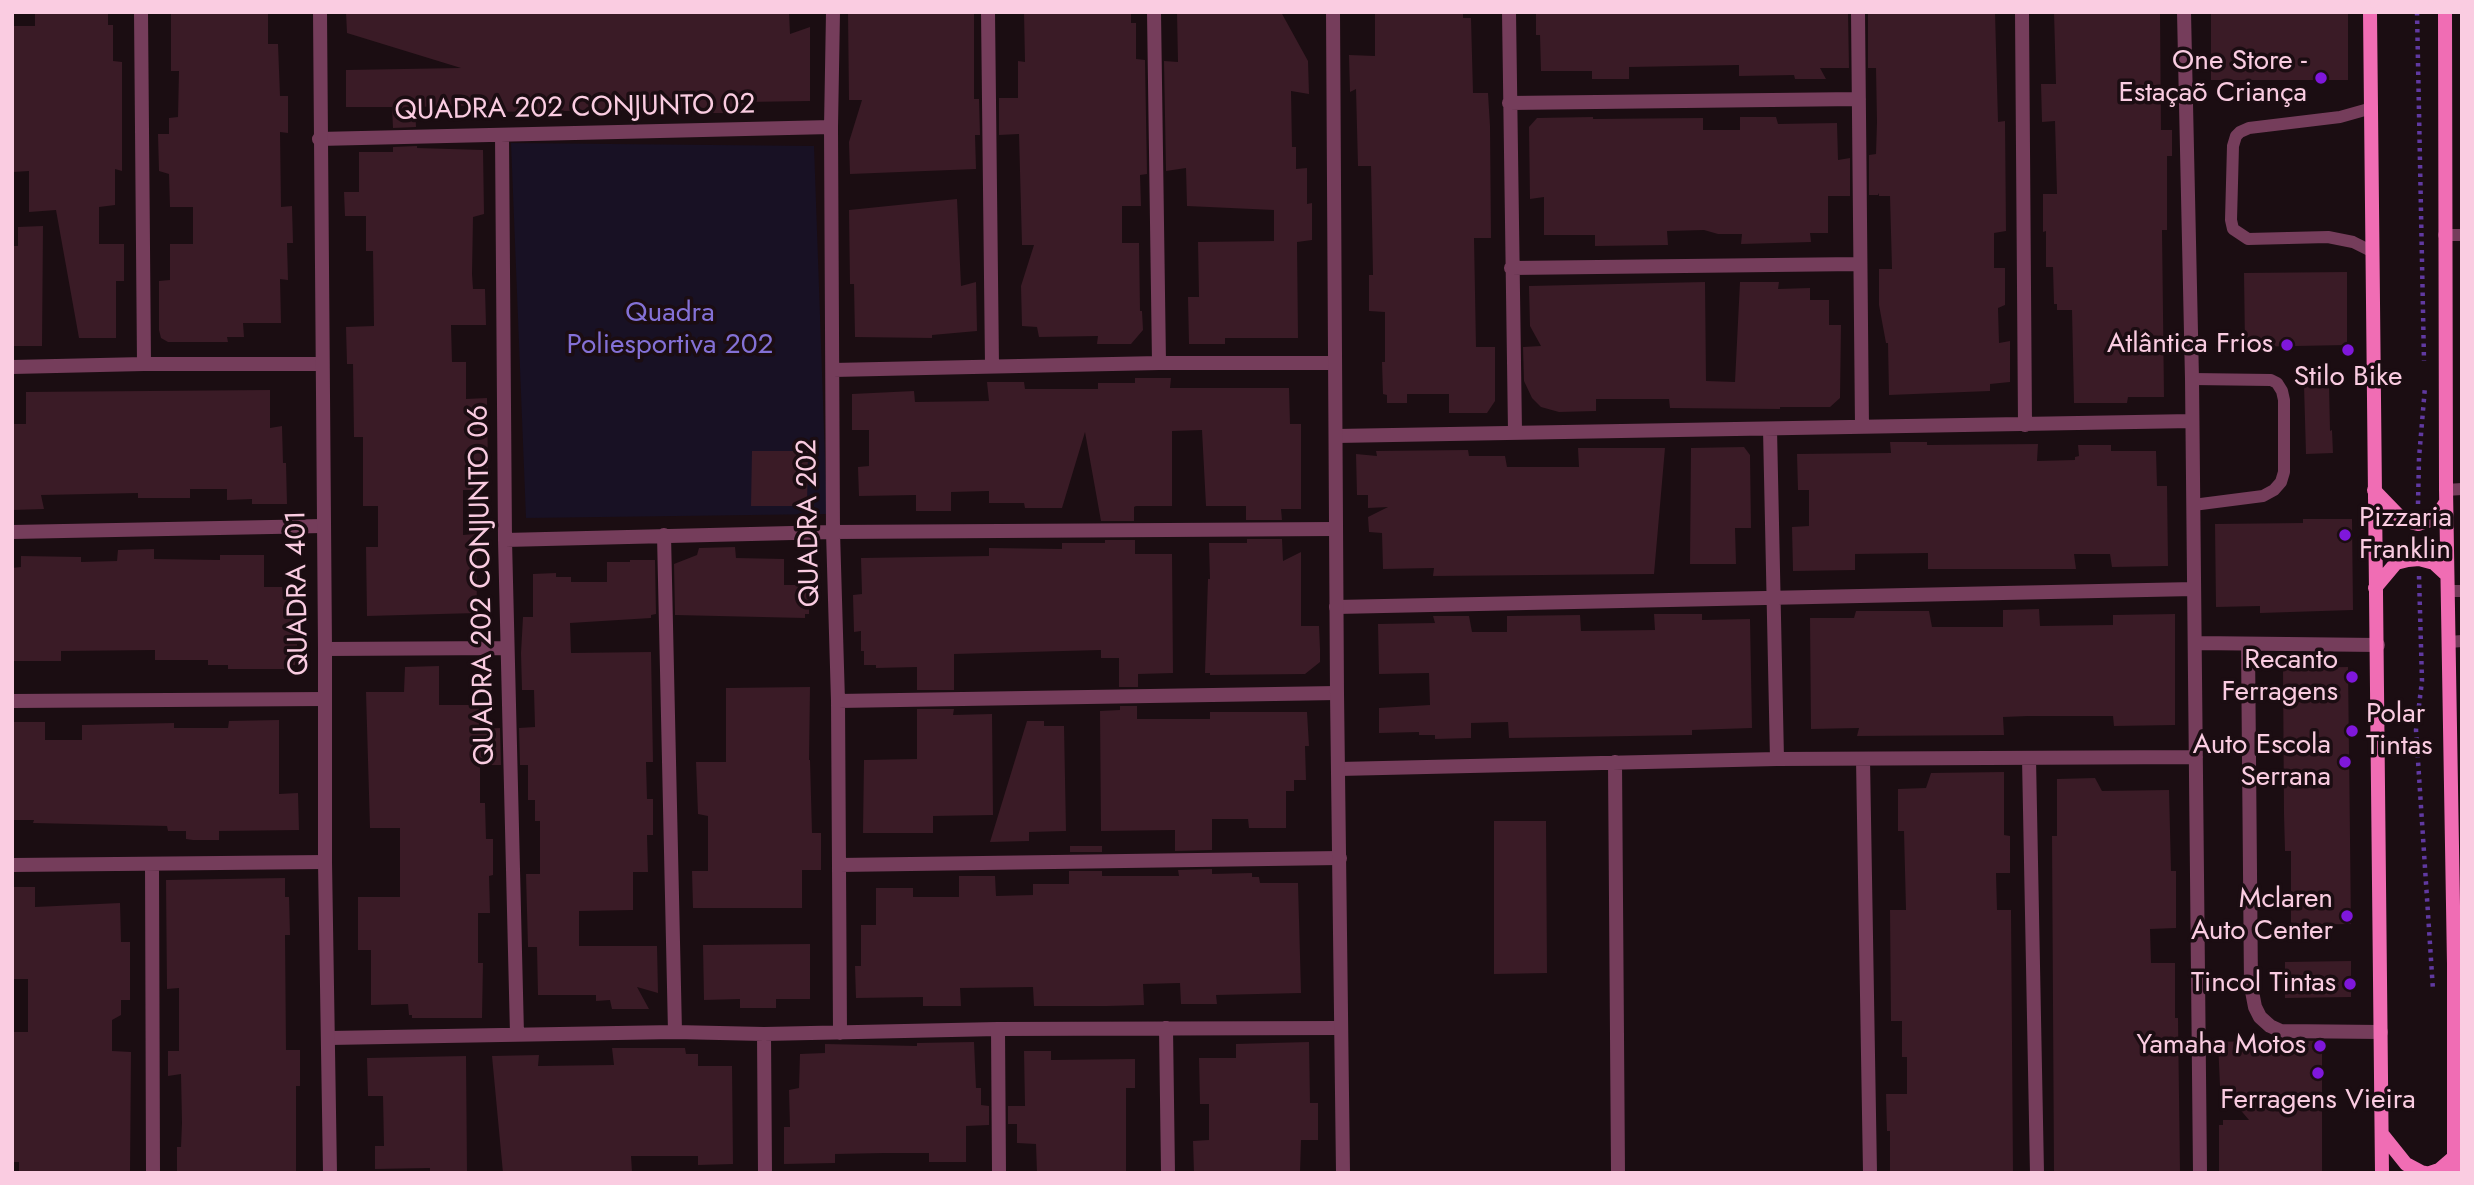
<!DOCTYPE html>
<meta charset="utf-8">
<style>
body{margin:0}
#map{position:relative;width:2474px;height:1185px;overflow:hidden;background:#1b0d12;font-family:Jost,sans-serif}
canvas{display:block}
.frame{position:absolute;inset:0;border:14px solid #facce1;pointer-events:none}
</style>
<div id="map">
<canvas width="2474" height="1185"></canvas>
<div class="frame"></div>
</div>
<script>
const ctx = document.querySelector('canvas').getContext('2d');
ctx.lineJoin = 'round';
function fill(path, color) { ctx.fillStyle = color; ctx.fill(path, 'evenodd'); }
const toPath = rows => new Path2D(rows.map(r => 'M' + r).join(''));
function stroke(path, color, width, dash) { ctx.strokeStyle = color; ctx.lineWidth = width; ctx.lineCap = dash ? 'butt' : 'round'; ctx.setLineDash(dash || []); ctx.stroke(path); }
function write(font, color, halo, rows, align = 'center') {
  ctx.font = font + ' Jost,sans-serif'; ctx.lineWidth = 7; ctx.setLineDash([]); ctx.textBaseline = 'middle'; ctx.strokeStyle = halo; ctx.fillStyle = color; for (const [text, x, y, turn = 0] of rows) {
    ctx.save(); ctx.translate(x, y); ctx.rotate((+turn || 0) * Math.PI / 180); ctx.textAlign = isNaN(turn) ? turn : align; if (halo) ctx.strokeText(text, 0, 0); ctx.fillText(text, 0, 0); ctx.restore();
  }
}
fill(toPath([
 [511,143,814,146,827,514,526,518]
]), '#181124');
fill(toPath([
 [35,12,108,12,108,25,113,25,113,61,122,62,122,171,115,169,115,205,99,207,99,244,124,244,124,281,116,281,116,338,79,338,56,210,29,212,29,171,13,172,12,26,35,26],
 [174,12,268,12,268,44,278,44,280,96,288,96,288,133,280,132,281,207,292,206,293,243,287,243,288,280,280,279,281,323,243,323,244,337,227,337,228,342,168,342,161,338,159,330,159,281,170,280,170,244,193,244,193,207,170,207,169,174,159,171,158,134,169,134,169,118,178,117,179,71,171,71,171,14,174,14],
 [346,12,789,12,790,34,810,27,810,101,745,102,745,113,708,113,708,109,488,112,488,105,415,107,416,127,393,128,392,107,346,107,346,70,461,68,347,33],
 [848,12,974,12,974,99,979,99,980,135,975,135,976,169,850,174,849,142,862,100,849,100],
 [1024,12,1131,12,1131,23,1136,23,1136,59,1145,60,1147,174,1140,175,1141,206,1122,206,1122,243,1139,243,1140,311,1142,311,1143,330,1131,344,1097,344,1098,336,1039,337,1037,327,1022,326,1021,286,1034,245,1022,245,1019,134,999,135,999,98,1018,98,1018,61,1025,62],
 [1177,12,1281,12,1308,61,1309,94,1291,91,1292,147,1296,147,1296,169,1307,168,1307,204,1312,203,1312,240,1297,242,1298,338,1225,338,1225,344,1189,344,1188,297,1199,297,1198,242,1274,241,1274,210,1187,206,1186,168,1166,171,1164,61,1178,62],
 [1375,12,1463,12,1463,18,1471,18,1473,93,1488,93,1490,126,1491,238,1474,238,1476,347,1495,347,1495,401,1487,413,1449,413,1449,394,1407,394,1407,403,1387,403,1387,395,1383,394,1382,362,1385,362,1385,312,1369,311,1369,275,1373,275,1371,166,1358,166,1356,89,1350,92,1349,55,1375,56],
 [1536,12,1848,12,1849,68,1820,68,1826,79,1795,79,1794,75,1739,76,1739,65,1629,67,1629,79,1592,79,1592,71,1541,71,1540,35,1536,35],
 [1868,12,1995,12,1998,122,2005,121,2006,231,1994,233,1994,268,2005,268,2005,305,1998,308,1999,343,2010,341,2010,382,1990,384,1990,391,1889,395,1888,343,1886,343,1879,305,1879,269,1892,269,1890,196,1879,196,1879,193,1878,195,1869,195,1869,155,1876,154,1877,122,1876,68,1868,68],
 [2054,12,2160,12,2161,130,2172,130,2172,156,2167,156,2167,230,2162,230,2164,397,2128,397,2127,403,2074,403,2072,310,2057,310,2057,304,2054,304,2053,267,2046,267,2046,231,2043,232,2043,194,2057,194,2055,121,2042,122,2041,84,2056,84],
 [2211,12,2348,12,2348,80,2211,80],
 [1593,117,1593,119,1703,118,1703,130,1740,130,1740,117,1776,117,1778,124,1837,123,1838,160,1850,158,1850,196,1828,196,1828,233,1810,233,1811,242,1741,244,1742,234,1718,234,1704,230,1667,231,1668,245,1595,246,1595,235,1544,235,1544,197,1530,199,1529,127,1537,118],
 [417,146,417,148,483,150,484,214,473,217,472,274,473,289,485,289,486,325,451,325,452,362,466,362,466,399,487,398,488,472,475,472,475,490,463,490,463,535,476,534,477,613,367,616,366,547,378,547,378,506,363,506,363,437,354,437,353,364,347,364,346,327,374,326,373,251,366,251,366,216,345,216,344,192,359,192,359,152,393,152,393,147],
 [957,199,961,286,976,282,977,331,932,335,932,338,855,337,854,284,850,284,849,210],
 [43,226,42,346,12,346,12,246,18,246,18,227],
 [2347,272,2347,345,2245,347,2244,273],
 [1705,282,1706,381,1735,382,1740,282,1779,282,1778,289,1810,288,1810,300,1829,300,1829,325,1841,325,1840,398,1830,407,1780,407,1780,409,1670,408,1669,399,1596,399,1596,411,1559,412,1541,407,1532,398,1524,381,1523,347,1541,346,1530,326,1529,286],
 [1135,378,1171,378,1170,388,1289,388,1290,424,1301,424,1301,509,1281,509,1282,520,1246,520,1246,506,1206,506,1202,430,1172,431,1172,506,1136,506,1134,507,1134,521,1101,521,1085,432,1062,508,1025,508,1024,503,989,503,989,491,951,492,951,511,916,511,916,495,859,496,858,467,869,466,869,430,852,430,852,394,914,391,915,402,989,401,987,382,1024,382,1025,389,1098,389,1098,383,1135,383],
 [2304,385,2329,385,2330,431,2332,430,2333,453,2306,454],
 [270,390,270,428,282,426,283,463,286,463,287,504,252,504,252,499,227,500,227,489,190,489,190,498,138,498,138,493,41,495,44,509,12,510,12,424,26,424,26,392],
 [1890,442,1927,442,1927,445,2038,444,2037,461,2075,460,2075,457,2079,456,2078,445,2111,445,2111,451,2156,451,2157,486,2167,486,2168,566,2112,567,2110,554,2074,554,2076,569,1928,569,1928,553,1855,554,1855,570,1793,571,1792,527,1809,526,1809,490,1798,490,1797,454,1891,453],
 [1744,447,1750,455,1751,528,1735,528,1736,564,1690,564,1691,448],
 [1578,448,1665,448,1654,574,1433,576,1434,568,1383,569,1382,533,1369,532,1368,517,1388,507,1368,508,1368,495,1357,495,1356,454,1377,456,1376,451,1468,450,1469,456,1505,456,1507,467,1579,467],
 [752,451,808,451,807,506,751,506],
 [2303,519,2352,519,2353,610,2260,613,2260,606,2216,607,2215,524,2303,523],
 [1247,539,1282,539,1283,561,1301,552,1301,626,1319,626,1320,649,1320,662,1305,674,1210,675,1210,673,1205,673,1208,579,1210,579,1209,543,1247,543],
 [1105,540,1135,540,1135,554,1172,554,1173,673,1138,674,1138,687,1119,687,1119,658,1101,658,1101,650,954,654,954,690,917,690,917,667,876,668,876,665,864,665,864,651,861,651,861,631,854,632,853,595,862,594,861,558,989,556,989,548,1062,549,1062,543,1105,543],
 [735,547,736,558,784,559,784,585,809,585,809,614,805,614,805,618,675,615,674,564,697,555,699,548],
 [154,549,154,559,220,560,220,555,264,555,264,587,282,587,283,591,292,591,293,628,297,628,297,665,287,665,287,669,228,669,228,665,208,665,208,660,155,660,155,650,61,651,61,661,12,661,12,568,21,567,21,556,81,557,81,562,117,561,118,550],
 [630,560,655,560,656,614,651,615,651,618,570,623,571,653,651,652,653,762,646,762,647,799,653,799,653,835,647,835,648,872,633,872,633,910,579,911,579,946,657,946,658,993,637,987,649,1009,612,1009,610,1000,596,1001,596,995,538,995,537,947,528,947,526,874,540,874,540,821,535,821,535,800,528,800,528,765,520,765,519,728,535,727,534,690,522,690,521,653,523,617,533,617,533,574,556,573,556,577,571,577,571,582,607,582,607,562,630,562],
 [2039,609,2040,626,2113,625,2113,615,2175,614,2175,725,2114,726,2113,716,2028,716,2003,717,2004,735,1857,736,1859,728,1811,729,1810,618,1854,618,1856,611,1929,611,1932,627,2003,627,2003,610],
 [1654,614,1702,614,1702,620,1750,619,1752,728,1692,730,1692,735,1509,738,1508,722,1471,723,1471,738,1435,739,1435,735,1419,735,1419,732,1379,733,1379,708,1430,705,1429,673,1379,674,1378,624,1435,623,1433,616,1469,616,1472,632,1507,632,1507,616,1580,615,1581,631,1655,630],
 [439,666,439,705,479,705,479,729,500,728,501,765,480,765,480,803,485,803,486,839,493,839,493,875,489,876,490,913,478,913,478,963,483,963,482,1018,412,1018,412,1015,409,1015,408,1004,371,1005,371,950,358,950,358,897,400,897,400,828,370,828,366,692,404,692,405,667],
 [2348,667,2351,924,2291,925,2291,851,2285,851,2284,814,2283,668],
 [810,687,809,760,810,760,812,833,821,833,821,870,802,870,802,908,693,908,692,871,708,871,708,816,698,814,696,762,726,762,726,688],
 [1120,706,1137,706,1137,719,1210,719,1210,712,1307,712,1309,746,1305,746,1306,780,1294,780,1294,791,1286,791,1286,828,1249,828,1248,819,1212,819,1212,850,1175,851,1175,830,1101,831,1100,711,1120,710],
 [917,709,954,709,953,715,992,714,993,815,933,816,933,833,863,833,864,760,917,759],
 [279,720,279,794,298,793,299,830,219,831,219,840,193,840,186,839,186,831,168,831,167,826,33,823,34,820,12,820,12,722,45,722,45,740,82,740,82,725,174,723,174,728,228,728,229,721],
 [1027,721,1044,721,1044,726,1064,726,1066,831,1029,832,1029,841,990,842],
 [2004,772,2004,835,2010,836,2010,873,1996,873,1997,910,2011,910,2013,1173,1890,1173,1890,1131,1887,1131,1886,1094,1907,1094,1907,1057,1902,1057,1902,1021,1891,1021,1890,910,1906,910,1904,831,1898,831,1898,789,1926,788,1931,773],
 [2095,778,2102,791,2169,790,2171,871,2176,871,2176,928,2150,929,2151,963,2175,963,2175,1018,2178,1018,2180,1173,2054,1173,2052,836,2057,836,2057,779],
 [1494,821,1546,821,1547,973,1494,974],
 [1070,846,1102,846,1102,852,1070,852],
 [1212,869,1212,874,1252,873,1252,877,1259,877,1260,883,1298,883,1301,993,1216,995,1217,1004,1181,1004,1180,983,1143,984,1144,1005,1107,1006,1034,1006,1033,987,960,988,961,1006,923,1006,923,997,856,998,855,966,861,966,861,925,876,925,876,888,913,888,913,897,959,897,959,876,995,876,996,896,1033,895,1033,884,1069,884,1069,871,1102,871,1102,876,1179,876,1178,870],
 [285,878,285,897,289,897,290,935,285,935,286,1050,300,1050,300,1086,296,1086,296,1173,177,1173,177,1147,181,1147,182,1123,181,1074,168,1076,168,1051,179,1051,179,988,167,989,166,880],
 [12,887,35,887,35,907,120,903,121,942,130,942,130,1000,121,1000,121,1015,112,1020,112,1051,131,1052,130,1173,19,1173,19,1162,12,1162,12,1032,28,1032,28,979,12,979],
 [810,944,810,999,776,999,776,1008,740,1008,740,999,704,1000,703,945],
 [2351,961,2351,997,2285,998,2285,962],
 [2279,1040,2322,1041,2322,1173,2219,1173,2219,1125,2223,1125,2223,1120,2249,1120,2220,1086,2218,1042],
 [974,1042,976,1088,981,1088,981,1105,989,1106,989,1125,966,1126,966,1162,929,1162,929,1153,884,1153,835,1154,835,1163,784,1164,784,1127,790,1127,789,1090,799,1088,800,1054,825,1053,825,1044,917,1046,917,1043],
 [1309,1042,1310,1103,1318,1103,1318,1140,1301,1140,1300,1173,1194,1173,1193,1141,1209,1140,1209,1104,1200,1104,1199,1058,1236,1058,1236,1044],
 [612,1048,685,1048,686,1054,698,1054,698,1066,732,1066,733,1164,698,1165,698,1156,631,1156,632,1172,503,1173,492,1056,539,1055,538,1066,614,1065],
 [1024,1051,1051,1051,1051,1060,1135,1059,1135,1088,1126,1088,1126,1173,1037,1173,1036,1144,1017,1143,1017,1124,1008,1124,1008,1106,1025,1106],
 [466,1056,467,1173,430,1173,430,1168,375,1169,375,1146,384,1146,383,1096,368,1096,367,1058]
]), '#3a1b26');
stroke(toPath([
 [2417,12,2424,361],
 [2418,504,2419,458,2425,387],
 [2419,576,2422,681,2416,730,2433,990]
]), '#6039a1', 4.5, [3.5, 5]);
stroke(toPath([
 [2444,235,2462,235],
 [2371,251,2353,242,2328,237,2248,239,2233,229,2231,220,2233,146,2236,136,2240,132,2249,128,2340,117,2372,108],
 [2192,379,2271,380,2277,383,2282,391,2284,400,2284,472,2281,482,2274,490,2263,496,2193,505],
 [2446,490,2462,489],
 [2448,591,2462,591],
 [2449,642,2462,641]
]), '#753d5b', 12);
stroke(toPath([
 [141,12,144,364],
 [833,12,831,127,833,532,838,701,840,1033],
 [988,12,992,366],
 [1154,12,1159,363],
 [1509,12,1515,432],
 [1858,12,1862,427],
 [2022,12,2025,425],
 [2184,12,2192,379,2200,1173],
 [1509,103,1859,99],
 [502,135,505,540,517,1034],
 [319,139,831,127],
 [1511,268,1859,264],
 [12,367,144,364,322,364],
 [833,370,1159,363,1335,363],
 [1770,429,1777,759],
 [1336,436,2192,421],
 [12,532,323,526],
 [664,535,675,1032],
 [505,540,833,532,1335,529],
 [1336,607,2194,589],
 [2196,643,2378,645],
 [2248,644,2251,986,2255,1007,2260,1017,2270,1026,2281,1031,2381,1032],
 [325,649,507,648],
 [12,701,325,699],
 [838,701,1337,693],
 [2029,758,2037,1173],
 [1863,759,1870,1173],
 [1615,762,1618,1173],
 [1339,769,1777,759,2196,757],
 [152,864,153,1173],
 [12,865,325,862],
 [839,865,1340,858],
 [1166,1028,1168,1173],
 [998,1029,999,1173],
 [764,1034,765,1173],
 [329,1038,675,1032,764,1034,998,1029,1340,1028]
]), '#753d5b', 14);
stroke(toPath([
 [320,12,325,649,325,862,330,1173],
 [1333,12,1337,693,1343,1173]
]), '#753d5b', 14);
stroke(toPath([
 [2370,12,2382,1173],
 [2445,12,2446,490,2454,964,2454,1173],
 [2374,490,2403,520,2418,524,2436,518,2446,502],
 [2375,588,2396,563,2408,560,2419,559,2434,563,2447,575],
 [2382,1134,2406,1164,2421,1172,2426,1173],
 [2430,1173,2439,1170,2454,1157]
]), '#f06db4', 14);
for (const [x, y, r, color] of [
 [2321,78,7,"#7f17db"],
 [2287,345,7,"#7f17db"],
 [2348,350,7,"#7f17db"],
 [2345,535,7,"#7f17db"],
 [2352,677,7,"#7f17db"],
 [2352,731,7,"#7f17db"],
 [2345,762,7,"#7f17db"],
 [2347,916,7,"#7f17db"],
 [2350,984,7,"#7f17db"],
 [2320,1046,7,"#7f17db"],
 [2318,1073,7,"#7f17db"]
]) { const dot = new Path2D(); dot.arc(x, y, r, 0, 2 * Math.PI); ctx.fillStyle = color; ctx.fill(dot); stroke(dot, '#1b0d12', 2.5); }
write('28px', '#facce1', '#1b0d12', [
 ["One Store -",2307,62],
 ["Estaçaõ Criança",2307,94],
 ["Atlântica Frios",2273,345],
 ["Stilo Bike",2348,378,"center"],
 ["Pizzaria",2359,519,"left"],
 ["Franklin",2359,551,"left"],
 ["Recanto",2338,661],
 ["Ferragens",2338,693],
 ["Polar",2366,715,"left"],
 ["Tintas",2366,747,"left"],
 ["Auto Escola",2331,746],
 ["Serrana",2331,778],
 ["Mclaren",2333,900],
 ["Auto Center",2333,932],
 ["Tincol Tintas",2336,984],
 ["Yamaha Motos",2306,1046],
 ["Ferragens Vieira",2318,1101,"center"]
], 'right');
write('28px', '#facce1', '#1b0d12', [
 ["QUADRA 202 CONJUNTO 02",575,109,-1],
 ["QUADRA 202",810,523,-91],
 ["QUADRA 202 CONJUNTO 06",483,585,-91],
 ["QUADRA 401",299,593,-91]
]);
write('28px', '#8471d6', '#1b0d12', [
 ["Quadra",670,314],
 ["Poliesportiva 202",670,346]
]);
</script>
